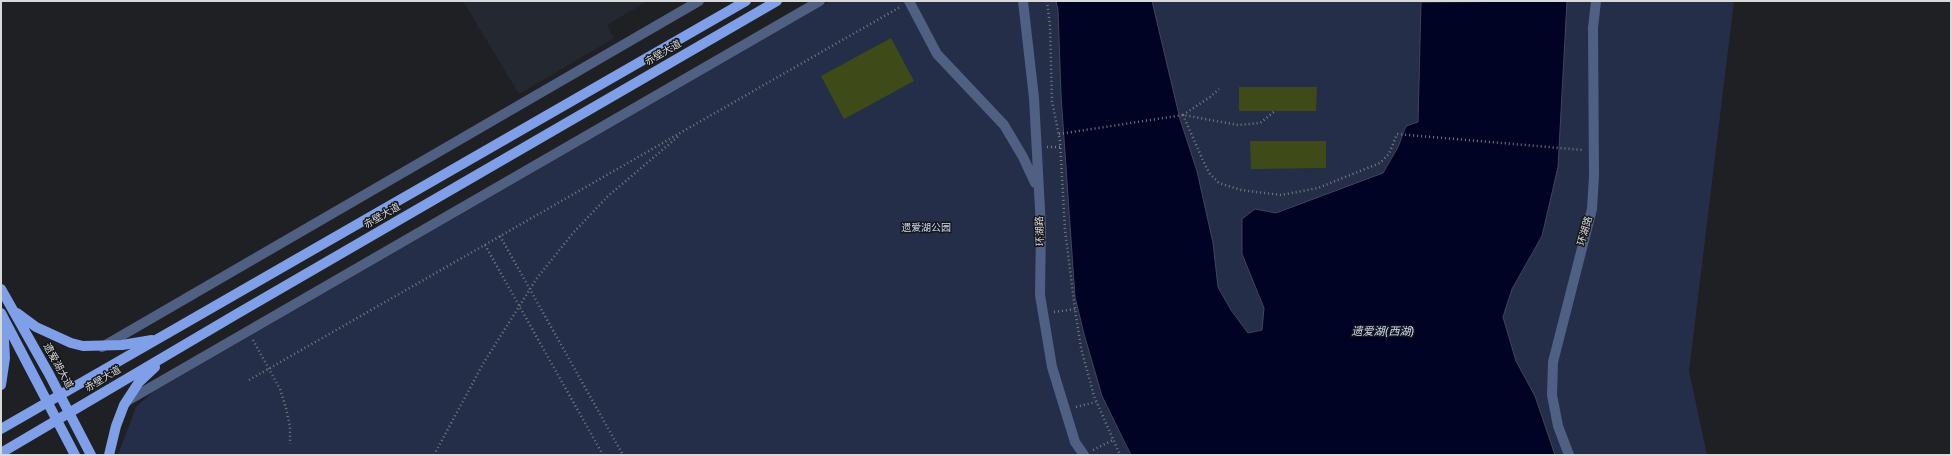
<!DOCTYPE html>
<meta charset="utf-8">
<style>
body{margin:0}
#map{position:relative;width:1952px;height:456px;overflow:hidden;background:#1f2024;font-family:Inter,sans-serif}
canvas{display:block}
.frame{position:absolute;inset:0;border:2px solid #d8d9db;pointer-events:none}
</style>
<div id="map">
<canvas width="1952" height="456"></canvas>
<div class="frame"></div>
</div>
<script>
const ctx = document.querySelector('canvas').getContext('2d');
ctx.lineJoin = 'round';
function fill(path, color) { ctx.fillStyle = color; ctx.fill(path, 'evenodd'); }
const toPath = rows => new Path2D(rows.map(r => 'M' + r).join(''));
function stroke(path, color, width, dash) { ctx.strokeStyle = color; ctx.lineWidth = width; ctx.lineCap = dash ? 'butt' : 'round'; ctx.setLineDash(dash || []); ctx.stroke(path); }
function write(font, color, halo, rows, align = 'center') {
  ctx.font = font + ' Inter,"Noto Sans SC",sans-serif'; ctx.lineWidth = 3; ctx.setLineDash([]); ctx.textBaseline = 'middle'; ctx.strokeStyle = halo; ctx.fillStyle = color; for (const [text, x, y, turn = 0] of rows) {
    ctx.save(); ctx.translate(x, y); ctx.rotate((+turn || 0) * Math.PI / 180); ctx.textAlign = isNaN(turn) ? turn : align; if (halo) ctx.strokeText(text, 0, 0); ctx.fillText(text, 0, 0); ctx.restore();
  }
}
fill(toPath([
 [463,1,647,1,607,25,614,38,519,94]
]), '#242831');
fill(toPath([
 [830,1,1734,1,1689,371,1707,455,118,455,136,407,153,392]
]), '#242e48');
const water = toPath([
 [1056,1,1152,1,1180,119,1197,171,1213,243,1218,287,1231,310,1248,333,1262,330,1264,308,1242,254,1242,219,1255,209,1276,213,1383,173,1398,147,1406,126,1418,122,1421,2,1567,1,1558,167,1542,236,1512,289,1503,317,1516,361,1535,396,1555,455,1131,455,1102,396,1084,334,1075,297,1061,95,1058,10,1056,1]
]);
fill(water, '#010325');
stroke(water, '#42435c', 1);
fill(toPath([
 [891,38,914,81,844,119,821,76],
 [1239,87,1317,87,1316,111,1239,111],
 [1250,141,1326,141,1326,168,1251,169]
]), '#3e4a17');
stroke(toPath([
 [1047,1,1050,26,1052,101,1060,141,1065,230,1075,309,1081,348,1094,396,1120,455],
 [1183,115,1205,165,1210,174,1219,183,1241,190,1281,195,1318,188,1380,163,1389,154,1397,134,1583,150],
 [1183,115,1210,97,1219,89],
 [1059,134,1183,115,1238,125,1260,123,1275,111],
 [1047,147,1061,147],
 [500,236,623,455],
 [485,245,603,455],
 [1054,312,1075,309],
 [253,340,280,389,286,408,290,427,290,444],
 [249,380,900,7],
 [1076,407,1096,402],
 [1093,450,1113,440],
 [434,455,483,364,537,278,573,233,608,196,680,135]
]), '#797a7d', 2.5, [1, 3]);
stroke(toPath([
 [909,1,937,54,1004,125,1023,157,1035,183],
 [1023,1,1034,98,1041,228,1040,295,1052,367,1075,442,1084,455],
 [102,347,699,1],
 [127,401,820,1],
 [1569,455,1558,426,1552,395,1553,362,1592,209,1594,176,1593,28,1596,1]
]), '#506083', 10);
stroke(toPath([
 [1,289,49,374,91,455],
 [1,313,75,455],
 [17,313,36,327,71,343,83,346,122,345,152,340],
 [1,385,5,358,3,323],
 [1,429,746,1],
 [1,453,235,315,777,1],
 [109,455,116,426,124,405,139,382,155,367]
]), '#809fe9', 10);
write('10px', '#d8d9db', '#15171a', [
 ["赤壁大道",663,53,-30],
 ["赤壁大道",382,216,-30],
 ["环湖路",1040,231,-92],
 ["环湖路",1585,231,-74],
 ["遗爱湖大道",58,366,61],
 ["赤壁大道",103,379,-31]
]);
write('10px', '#cddaf6', '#15171a', [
 ["遗爱湖公园",926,228]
]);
write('italic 11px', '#d1defb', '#15171a', [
 ["遗爱湖(西湖)",1383,332]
]);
</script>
